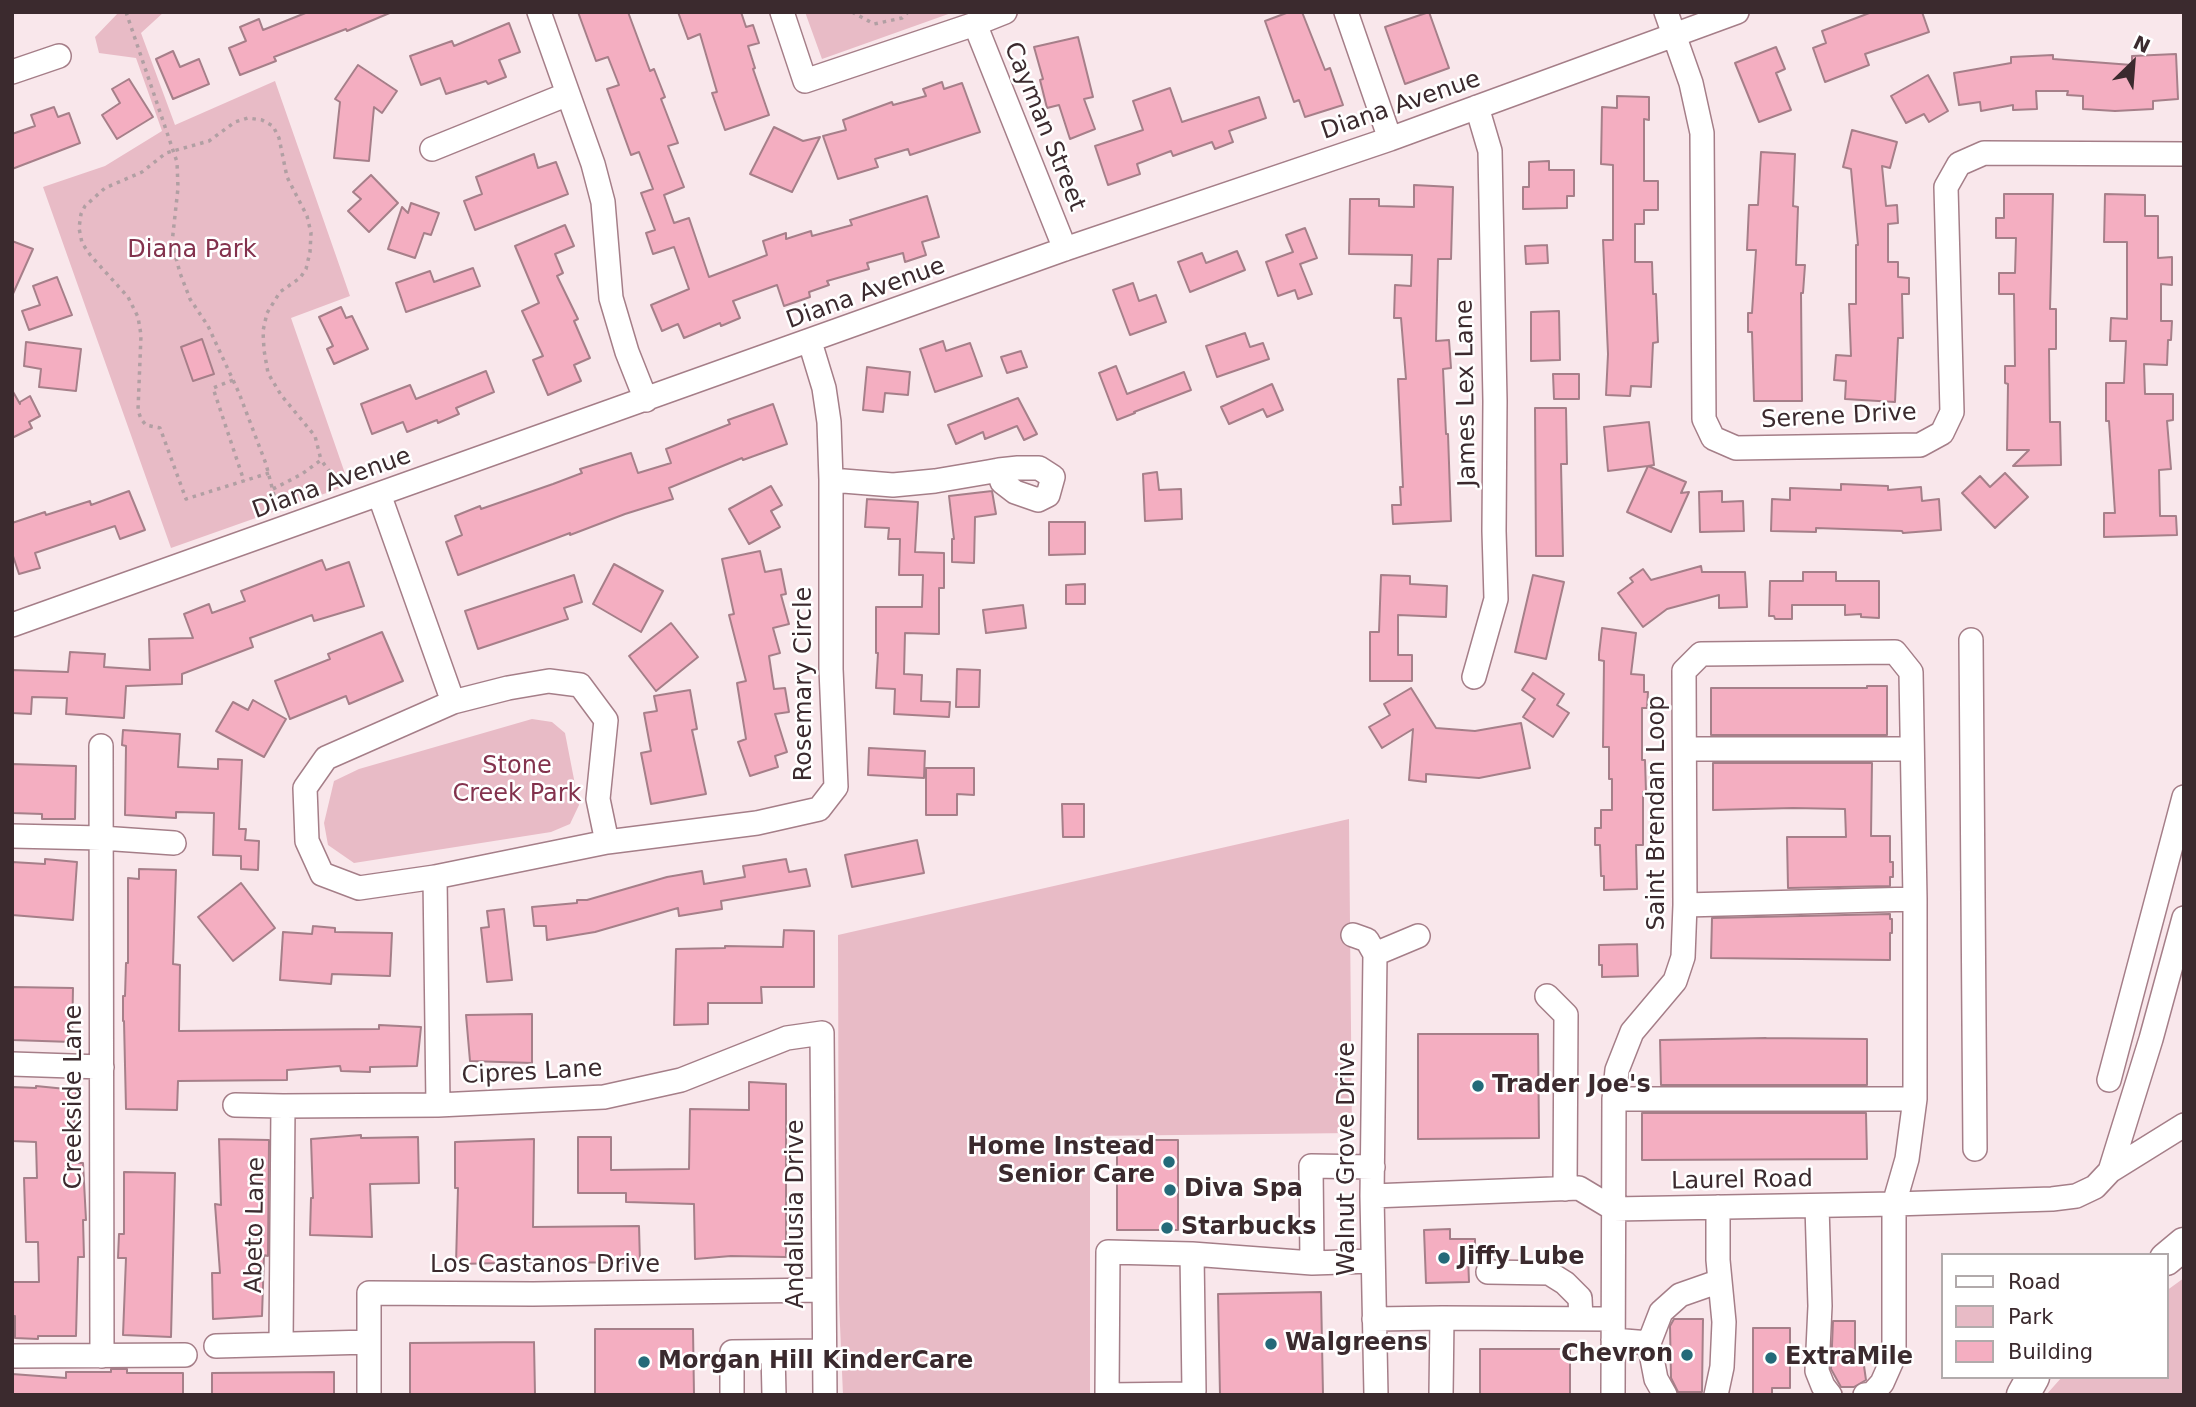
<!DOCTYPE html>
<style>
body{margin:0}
#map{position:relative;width:2196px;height:1407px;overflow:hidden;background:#f9e7eb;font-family:"DejaVu Sans",sans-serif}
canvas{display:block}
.frame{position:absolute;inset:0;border:14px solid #3b2a2e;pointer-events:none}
.legend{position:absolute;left:1941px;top:1253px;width:228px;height:126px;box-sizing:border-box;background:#fff;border:2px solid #b1aaab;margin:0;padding:9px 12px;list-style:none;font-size:21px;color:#3b2a2e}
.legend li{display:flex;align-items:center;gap:14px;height:35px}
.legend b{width:35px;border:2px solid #b1aaab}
.north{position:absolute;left:2098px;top:28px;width:70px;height:70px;-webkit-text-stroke:5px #fff;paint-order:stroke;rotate:25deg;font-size:19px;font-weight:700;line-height:28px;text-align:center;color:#3b2a2e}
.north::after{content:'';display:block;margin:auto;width:24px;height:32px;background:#3b2a2e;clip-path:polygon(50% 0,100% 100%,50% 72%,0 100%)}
</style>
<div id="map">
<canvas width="2196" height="1407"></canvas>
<div class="frame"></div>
<ul class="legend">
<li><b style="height:9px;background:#fff"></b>Road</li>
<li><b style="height:19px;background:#e8bbc6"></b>Park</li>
<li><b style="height:19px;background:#f4aec1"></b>Building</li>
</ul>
<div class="north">N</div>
</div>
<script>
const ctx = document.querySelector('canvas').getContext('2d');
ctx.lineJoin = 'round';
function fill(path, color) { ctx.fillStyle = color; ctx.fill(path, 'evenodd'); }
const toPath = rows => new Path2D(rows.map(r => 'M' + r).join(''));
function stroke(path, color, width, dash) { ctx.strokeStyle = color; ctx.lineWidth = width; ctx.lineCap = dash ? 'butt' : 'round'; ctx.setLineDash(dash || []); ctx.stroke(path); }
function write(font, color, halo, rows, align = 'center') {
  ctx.font = font + ' "DejaVu Sans",sans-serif'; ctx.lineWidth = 5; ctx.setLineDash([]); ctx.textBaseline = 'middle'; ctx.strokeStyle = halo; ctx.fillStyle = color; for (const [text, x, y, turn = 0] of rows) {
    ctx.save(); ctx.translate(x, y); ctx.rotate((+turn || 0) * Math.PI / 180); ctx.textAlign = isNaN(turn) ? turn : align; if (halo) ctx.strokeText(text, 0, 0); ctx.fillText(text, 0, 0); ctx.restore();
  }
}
fill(toPath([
 [119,12,164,12,141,33,175,125,275,81,350,296,291,318,349,485,171,548,43,187,105,166,162,131,136,58,99,53,95,37],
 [805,12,954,12,822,59],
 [532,719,552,722,565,733,579,805,570,824,551,832,354,863,328,845,324,823,334,781,359,769],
 [1349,819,1352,1133,1090,1136,1090,1395,843,1395,839,1302,838,935],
 [2184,1278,2184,1395,2046,1395,2062,1377,2166,1377,2166,1291]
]), '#e8bbc6');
const building = toPath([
 [308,12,392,12,347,31,346,29,274,57,276,61,240,75,229,48,246,41,240,27,259,19,263,30,308,12],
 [578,12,628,12,650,71,654,69,665,97,661,99,678,143,668,146,684,187,664,195,674,223,689,218,709,277,767,255,763,241,786,233,786,239,811,231,812,236,852,225,850,220,927,196,939,237,922,242,926,255,905,262,903,253,867,263,869,269,827,281,829,285,809,292,810,297,784,306,777,285,733,301,740,318,721,326,720,323,684,338,678,324,662,331,651,305,689,289,674,247,653,254,646,233,655,230,641,193,653,189,639,152,631,155,607,89,619,85,608,57,596,61,578,12],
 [678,12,741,12,746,27,753,25,759,43,748,46,755,68,753,69,769,115,725,130,712,93,717,92,700,34,688,39,678,12],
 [1289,12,1302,12,1325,70,1330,68,1343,105,1305,117,1299,100,1294,102,1265,21,1289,12],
 [1429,12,1449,68,1405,84,1385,27,1429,12],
 [1872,12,1922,12,1929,32,1865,54,1869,65,1825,82,1813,48,1826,43,1822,31,1872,12],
 [509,23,520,52,499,60,506,77,488,84,486,81,446,94,440,78,421,85,410,56,452,41,454,46,509,23],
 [1078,37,1093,97,1084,99,1095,129,1070,139,1059,105,1047,108,1040,80,1043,79,1034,47,1078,37],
 [1776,47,1785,69,1776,73,1791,110,1759,122,1735,63,1776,47],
 [173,51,180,67,199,59,209,84,173,99,156,59,173,51],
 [2176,54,2178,99,2153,101,2153,109,2115,111,2083,109,2083,96,2067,95,2068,91,2036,91,2037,109,2013,110,2013,105,1981,111,1980,102,1959,105,1954,73,2011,63,2011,57,2053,55,2053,59,2132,65,2132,56,2176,54],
 [358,65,397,91,382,113,374,107,369,161,334,158,340,102,335,99,358,65],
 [1928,75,1948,111,1929,122,1924,114,1906,123,1891,96,1928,75],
 [129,79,153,117,117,139,102,115,120,103,112,89,129,79],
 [942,82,944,89,962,83,980,132,910,155,908,149,875,159,878,167,838,179,823,136,846,130,843,120,892,102,893,105,926,96,923,89,942,82],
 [1170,88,1182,122,1259,97,1266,118,1229,131,1233,142,1215,149,1212,142,1173,156,1171,151,1137,164,1140,174,1108,185,1095,146,1143,130,1133,101,1170,88],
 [1617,96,1649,97,1649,120,1644,119,1644,181,1658,181,1658,210,1644,210,1644,224,1635,224,1635,262,1652,262,1653,294,1656,294,1658,342,1653,343,1651,387,1631,386,1630,396,1606,395,1608,354,1603,240,1613,240,1613,165,1601,164,1602,107,1617,108,1617,96],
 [54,107,58,117,69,113,80,143,12,169,12,134,35,126,31,115,54,107],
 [774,127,803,141,820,137,792,192,750,174,774,127],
 [1852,130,1897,142,1890,168,1882,166,1886,206,1897,205,1898,223,1888,224,1888,262,1898,262,1898,277,1909,278,1909,294,1902,294,1903,338,1898,338,1895,402,1845,399,1846,381,1834,380,1836,355,1851,356,1849,304,1856,304,1856,245,1858,245,1851,169,1843,167,1852,130],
 [1761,152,1795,154,1793,206,1798,207,1796,265,1805,265,1803,293,1801,293,1802,401,1754,401,1752,332,1748,332,1748,313,1752,313,1756,250,1747,250,1749,205,1758,205,1761,152],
 [534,154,538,168,556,162,568,194,475,230,464,201,482,194,476,177,534,154],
 [1549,161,1549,170,1574,170,1574,196,1567,196,1567,208,1523,209,1523,187,1529,187,1529,162,1549,161],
 [371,175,398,203,369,232,348,211,361,199,353,192,371,175],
 [1414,185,1453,187,1451,259,1438,259,1436,341,1449,340,1451,368,1443,369,1446,434,1448,434,1451,521,1393,524,1392,505,1401,505,1400,487,1403,487,1398,379,1406,379,1401,318,1394,318,1395,285,1411,286,1412,255,1349,254,1350,199,1379,199,1379,206,1414,207,1414,185],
 [2004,194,2053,194,2050,309,2056,309,2056,349,2049,349,2050,422,2060,422,2061,465,2013,466,2029,450,2007,450,2008,384,2005,383,2005,366,2015,366,2014,294,1999,294,1999,273,2015,273,2016,238,1996,238,1996,218,2004,218,2004,194],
 [2105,194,2145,195,2145,216,2158,216,2158,258,2172,257,2172,285,2161,284,2161,321,2172,321,2171,340,2168,340,2167,365,2144,364,2145,394,2173,394,2173,420,2167,421,2171,469,2159,470,2160,516,2176,516,2177,535,2104,537,2104,513,2115,513,2109,421,2106,421,2106,383,2124,383,2126,341,2110,341,2111,318,2127,319,2127,242,2104,242,2105,194],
 [411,203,439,213,431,235,424,233,415,258,388,249,402,207,408,213,411,203],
 [565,225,574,246,555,254,563,273,557,276,578,319,574,321,590,358,574,365,581,381,548,395,533,360,543,356,522,311,539,303,515,246,565,225],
 [1305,228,1317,258,1300,264,1312,294,1298,299,1295,290,1278,296,1266,262,1293,252,1286,235,1305,228],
 [12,241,33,249,12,296,12,241],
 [1547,245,1548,263,1526,264,1525,246,1547,245],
 [1237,251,1245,270,1190,292,1178,262,1202,253,1206,263,1237,251],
 [473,268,480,286,406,312,396,283,430,271,434,282,473,268],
 [57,277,72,315,29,330,22,311,40,305,33,286,57,277],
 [1133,283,1139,301,1156,295,1166,322,1130,335,1113,290,1133,283],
 [341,307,346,318,352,316,368,349,334,364,327,349,333,346,319,317,341,307],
 [1559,311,1560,360,1531,361,1531,312,1559,311],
 [1245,333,1250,347,1263,343,1269,359,1217,377,1206,346,1245,333],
 [202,339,214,374,193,381,181,347,202,339],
 [943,341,946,351,970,343,982,376,935,392,920,349,943,341],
 [26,342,81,349,76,391,39,387,41,369,24,366,26,342],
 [1021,351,1027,367,1007,373,1001,357,1021,351],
 [1116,366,1127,394,1184,372,1191,390,1134,412,1135,413,1117,420,1099,373,1116,366],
 [867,367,910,372,908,395,885,393,883,412,863,410,867,367],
 [486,371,494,392,456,408,459,414,438,423,437,420,407,432,403,422,372,434,361,404,410,385,416,399,486,371],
 [1553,374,1579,374,1579,399,1554,399,1553,374],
 [1272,384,1283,410,1267,417,1263,409,1229,424,1221,407,1272,384],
 [12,390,20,404,20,402,30,396,40,416,29,422,32,428,12,438,12,390],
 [1018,398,1037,434,1024,440,1017,426,985,439,983,432,956,444,948,425,1018,398],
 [773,404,787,444,743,460,742,458,669,488,673,499,625,514,570,535,570,533,458,575,446,542,462,535,455,516,480,506,481,509,553,484,582,473,580,469,631,453,638,473,671,463,666,449,730,424,728,420,773,404],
 [1535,408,1566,408,1567,464,1561,464,1563,556,1536,556,1535,408],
 [1649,422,1654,465,1648,466,1686,482,1681,493,1689,492,1671,532,1627,512,1648,466,1608,471,1604,427,1649,422],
 [1157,472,1159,490,1181,489,1182,519,1145,521,1143,474,1157,472],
 [2005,473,2028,497,1995,528,1962,493,1980,476,1990,487,2005,473],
 [1841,484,1888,486,1888,490,1921,487,1922,501,1939,499,1941,530,1903,533,1902,531,1816,528,1816,532,1771,531,1772,499,1790,500,1790,488,1841,490,1841,484],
 [771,486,782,505,771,511,780,527,749,544,729,509,771,486],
 [129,491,145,530,120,539,115,526,35,553,40,568,19,574,12,553,12,523,45,512,46,515,90,501,91,505,129,491],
 [992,491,996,514,975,517,974,563,952,562,952,539,954,539,949,496,992,491],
 [1722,491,1722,502,1743,501,1744,531,1700,532,1699,492,1722,491],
 [867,499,918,502,915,552,944,553,944,588,939,588,939,634,905,633,904,674,922,675,921,701,950,702,949,717,894,714,895,689,876,688,878,653,876,653,876,607,922,607,923,575,899,575,900,539,888,539,889,528,865,527,867,499],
 [1049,522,1085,522,1085,554,1049,555,1049,522],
 [760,551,765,572,781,569,786,594,781,595,789,624,773,628,780,653,769,656,774,689,785,688,789,712,775,714,787,752,775,756,778,767,750,776,738,742,746,739,737,683,746,681,729,615,734,614,722,559,760,551],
 [322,560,326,570,349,562,364,606,314,621,312,615,250,638,253,647,182,674,182,684,126,686,124,718,66,714,67,698,32,697,31,714,12,713,12,670,68,672,70,652,105,654,104,667,150,670,149,639,193,638,184,614,209,604,212,613,245,601,241,591,322,560],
 [614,564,663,591,641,632,593,604,614,564],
 [1701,566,1702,572,1745,572,1747,607,1719,608,1719,595,1667,609,1643,627,1618,593,1633,582,1630,578,1643,569,1651,580,1701,566],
 [1803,572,1836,572,1836,581,1879,581,1879,618,1861,617,1861,614,1845,615,1845,605,1792,605,1792,619,1775,619,1774,616,1769,616,1770,581,1803,581,1803,572],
 [574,575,582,602,564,608,568,619,478,649,465,611,574,575],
 [1381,575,1410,576,1410,584,1447,586,1446,617,1398,615,1398,655,1412,655,1412,681,1370,681,1370,632,1379,632,1381,575],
 [1533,575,1564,582,1546,659,1515,652,1533,575],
 [1085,584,1085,604,1066,604,1066,585,1085,584],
 [1023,605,1026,628,986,633,983,610,1023,605],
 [671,623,698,657,656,691,629,656,671,623],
 [1602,628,1636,633,1631,674,1644,675,1644,692,1648,692,1647,708,1642,708,1642,760,1645,760,1646,792,1643,792,1643,845,1636,845,1637,889,1604,890,1604,876,1601,876,1600,845,1595,845,1595,828,1601,828,1601,810,1612,810,1612,779,1609,779,1609,747,1603,747,1604,661,1599,660,1599,654,1602,628],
 [382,632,403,681,349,704,346,696,290,719,275,681,330,659,328,654,382,632],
 [957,669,980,670,979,707,956,707,957,669],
 [1533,673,1564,694,1557,705,1569,713,1553,737,1523,717,1535,699,1522,690,1533,673],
 [1867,686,1887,686,1887,735,1711,735,1711,688,1867,688,1867,686],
 [1411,688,1436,728,1475,731,1521,723,1530,768,1479,778,1426,774,1426,782,1409,780,1413,729,1382,748,1369,727,1390,715,1384,704,1411,688],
 [690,690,697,729,692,730,706,794,651,804,641,753,651,751,644,713,657,711,654,696,690,690],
 [253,700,286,719,264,757,216,731,233,702,248,710,253,700],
 [123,730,180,734,178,767,218,769,218,759,242,760,239,829,246,829,245,840,259,841,258,870,241,869,241,856,213,855,214,813,176,812,176,818,125,815,126,746,122,745,123,730],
 [869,748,925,751,924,778,868,775,869,748],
 [1713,763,1872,763,1871,836,1890,836,1890,862,1893,862,1893,877,1890,877,1890,886,1788,888,1787,837,1846,837,1845,809,1793,808,1713,810,1713,763],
 [12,764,76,766,75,819,42,819,42,814,12,813,12,764],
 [926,768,974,768,974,795,957,794,957,815,926,815,926,768],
 [1062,804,1084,804,1084,837,1063,837,1062,804],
 [917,840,924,873,852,887,845,855,917,840],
 [45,859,77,862,73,920,12,915,12,862,45,864,45,859],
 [786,859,789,872,806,869,810,886,721,901,722,909,679,916,678,908,595,932,547,940,546,926,534,926,532,907,577,903,577,900,587,900,667,877,702,871,704,884,745,877,743,866,786,859],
 [139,869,176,870,173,964,180,965,179,1031,379,1029,379,1025,421,1027,417,1066,370,1067,370,1072,341,1071,340,1066,287,1070,287,1080,178,1081,177,1110,126,1109,124,1021,123,1021,123,996,125,996,126,963,128,963,128,878,139,879,139,869],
 [241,883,275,928,233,961,198,917,241,883],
 [504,909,512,980,487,982,481,928,489,927,487,911,504,909],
 [1890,914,1890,919,1892,919,1892,933,1890,933,1890,960,1711,958,1712,918,1890,914],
 [313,926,335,928,335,932,392,933,390,976,332,974,331,984,280,980,283,932,312,934,313,926],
 [784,930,814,931,814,987,761,987,762,1003,708,1003,708,1024,674,1025,676,949,725,948,725,946,783,947,784,930],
 [1637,944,1638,976,1602,977,1602,965,1599,965,1599,945,1637,944],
 [12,987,73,988,72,1042,12,1040,12,987],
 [532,1014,532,1063,470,1061,466,1015,532,1014],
 [1418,1034,1538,1034,1539,1138,1418,1139,1418,1034],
 [1766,1038,1867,1039,1867,1085,1661,1085,1660,1040,1766,1038],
 [749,1082,786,1084,786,1257,731,1256,695,1259,694,1204,626,1202,626,1193,578,1193,578,1137,611,1137,611,1170,689,1169,690,1109,749,1110,749,1082],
 [36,1086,76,1090,72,1163,83,1163,86,1220,83,1220,84,1257,78,1257,76,1336,38,1336,38,1339,15,1338,15,1316,12,1316,12,1282,39,1282,38,1242,26,1242,24,1178,37,1178,36,1142,12,1141,12,1087,36,1088,36,1086],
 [1642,1113,1866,1113,1867,1159,1642,1160,1642,1113],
 [361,1135,361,1138,418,1137,419,1183,370,1184,372,1237,310,1235,311,1198,313,1198,311,1139,361,1135],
 [219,1139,269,1140,268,1256,264,1255,262,1316,213,1319,212,1273,220,1273,215,1204,221,1205,219,1139],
 [534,1139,533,1227,639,1226,640,1263,550,1262,456,1264,458,1188,455,1188,455,1142,534,1139],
 [1117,1140,1178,1140,1178,1230,1117,1230,1117,1140],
 [124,1172,175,1173,171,1337,123,1335,126,1258,118,1258,119,1234,124,1234,124,1172],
 [1450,1229,1450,1239,1475,1239,1475,1256,1468,1256,1469,1282,1426,1283,1424,1230,1450,1229],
 [1321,1292,1323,1395,1220,1395,1218,1294,1321,1292],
 [1674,1319,1703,1319,1702,1392,1678,1392,1671,1378,1670,1326,1674,1319],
 [1833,1321,1855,1321,1855,1359,1863,1359,1866,1380,1854,1387,1841,1387,1831,1369,1833,1321],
 [1753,1328,1790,1328,1790,1388,1772,1388,1772,1395,1753,1395,1753,1328],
 [595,1329,693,1329,694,1395,595,1395,595,1329],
 [534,1342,535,1395,410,1395,410,1343,534,1342],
 [1480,1349,1570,1349,1570,1395,1480,1395,1480,1349],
 [111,1369,127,1369,127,1373,183,1373,183,1395,12,1395,12,1374,66,1378,66,1372,111,1372,111,1369],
 [334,1372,334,1395,212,1395,212,1373,334,1372]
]);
fill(building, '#f4aec1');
stroke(building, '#a67f89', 2);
const minor = toPath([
 [539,12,593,164,603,202,611,298,627,352,646,400],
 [782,12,805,81,975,24,1005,12],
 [1346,12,1390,139],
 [1666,12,1691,83,1702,133,1704,419,1713,438,1736,448,1920,445,1942,433,1952,412,1946,187,1959,164,1984,153,2184,154],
 [975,24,1065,249],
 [12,72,59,56],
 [432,149,568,94],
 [831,480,893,485,935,481,988,472,999,470,1018,468,1039,468,1053,477,1048,495,1038,500,1015,492,1002,482,999,470],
 [379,494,453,702],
 [12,625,1065,249,1390,139,1737,12],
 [1971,640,1975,1149],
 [1474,677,1496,599,1494,531,1495,401,1490,151,1477,107],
 [101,746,102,1356],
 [1685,749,1912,749],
 [12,836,101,838,174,843],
 [607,842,598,799,606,720,580,685,549,681,508,688,453,702,326,758,305,788,307,841,322,874,359,888,435,877,607,842,757,823,819,809,836,787,831,669,831,480,829,422,824,388,810,342],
 [435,877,438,1105],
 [1685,905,1915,899],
 [2184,918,2151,1039,2110,1171,2184,1125],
 [1353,935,1367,940,1375,954,1372,1196,1376,1395],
 [1375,954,1418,936],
 [1547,996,1566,1015,1565,1189],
 [12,1064,102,1067],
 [2109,1080,2184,797],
 [1614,1099,1915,1099],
 [235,1105,283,1106,438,1105,604,1097,681,1080,787,1038,822,1033,825,1395],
 [1373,1167,1311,1166,1312,1263,1373,1261],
 [1372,1196,1579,1188,1614,1209,1894,1204,2052,1199,2076,1196,2095,1187,2110,1171],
 [1817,1206,1820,1306,1817,1371,1823,1386,1830,1395],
 [1488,1272,1549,1273,1565,1283,1580,1298,1581,1319],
 [1374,1319,1442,1318],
 [1613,1340,1649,1343,1656,1379,1665,1395],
 [1649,1343,1661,1312,1680,1295,1720,1281],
 [281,1344,283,1106],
 [216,1346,369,1342],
 [773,1352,774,1395],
 [12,1356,185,1355],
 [1107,1394,1108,1252,1192,1254],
 [369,1395,369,1293,533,1294,823,1290],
 [732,1395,732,1352,824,1351],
 [1107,1395,1191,1394,1194,1391,1192,1254,1312,1263],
 [1441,1395,1442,1318,1613,1319],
 [1613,1395,1614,1099,1617,1070,1632,1032,1675,981,1683,957,1685,905,1684,671,1701,654,1895,652,1911,672,1915,899,1915,1099,1907,1159,1894,1204,1894,1356,1882,1383,1872,1394,1865,1395],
 [1716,1395,1722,1367,1724,1322,1718,1260,1718,1207]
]);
const highway = toPath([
 [2166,1259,2184,1244],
 [2023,1395,2033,1377]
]);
stroke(minor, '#a57e88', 26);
stroke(highway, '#a57e88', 35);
stroke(toPath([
 [126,12,177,162,178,188,172,243,180,273,190,299,208,326,239,393,266,464,276,503],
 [852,12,874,24,902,18,908,12],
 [233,380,213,388,244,481],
 [269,473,186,499,160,428,146,425,141,419,138,410,141,335,138,317,128,297,91,256,82,243,79,228,81,214,85,206,105,188,142,172,166,153,209,141,235,122,248,118,262,120,273,126,279,138,287,177,307,216,311,233,310,252,306,269,300,278,280,292,267,313,263,331,264,350,268,373,281,395,315,436,321,460],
 [273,489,302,474,321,460,330,472,334,483]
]), '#b19fa3', 3.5, [3.5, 5]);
stroke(minor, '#fff', 23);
stroke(highway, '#fff', 32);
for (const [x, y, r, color] of [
 [1478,1086,7,"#246a79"],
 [1169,1162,7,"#246a79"],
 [1170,1190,7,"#246a79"],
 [1167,1228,7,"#246a79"],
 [1444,1258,7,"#246a79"],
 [1271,1344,7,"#246a79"],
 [1687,1355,7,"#246a79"],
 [1771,1358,7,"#246a79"],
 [644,1362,7,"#246a79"]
]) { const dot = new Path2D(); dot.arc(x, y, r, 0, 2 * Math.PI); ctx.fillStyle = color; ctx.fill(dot); stroke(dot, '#fff', 2.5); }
write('24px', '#3b2a2e', '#fff', [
 ["Diana Avenue",1401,106,-19],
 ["Cayman Street",1044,127,68],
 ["Diana Avenue",866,294,-20],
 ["James Lex Lane",1467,393,-91],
 ["Serene Drive",1839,417,-3],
 ["Diana Avenue",332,484,-20],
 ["Rosemary Circle",805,684,-90],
 ["Saint Brendan Loop",1658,813,-90],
 ["Cipres Lane",532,1073,-3],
 ["Creekside Lane",75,1097,-90],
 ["Walnut Grove Drive",1348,1159,-90],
 ["Laurel Road",1742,1181,-1],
 ["Andalusia Drive",797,1214,-90],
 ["Abeto Lane",256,1225,-89],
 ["Los Castanos Drive",545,1266]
]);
write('24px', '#83324d', '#fff', [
 ["Diana Park",192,251],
 ["Stone",517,767],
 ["Creek Park",517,795]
]);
write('bold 24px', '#3b2a2e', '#fff', [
 ["Trader Joe's",1492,1086],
 ["Home Instead",1155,1148,"right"],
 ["Senior Care",1155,1176,"right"],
 ["Diva Spa",1184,1190],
 ["Starbucks",1181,1228],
 ["Jiffy Lube",1458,1258],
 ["Walgreens",1285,1344],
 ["Chevron",1673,1355,"right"],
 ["ExtraMile",1785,1358],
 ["Morgan Hill KinderCare",658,1362]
], 'left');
</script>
